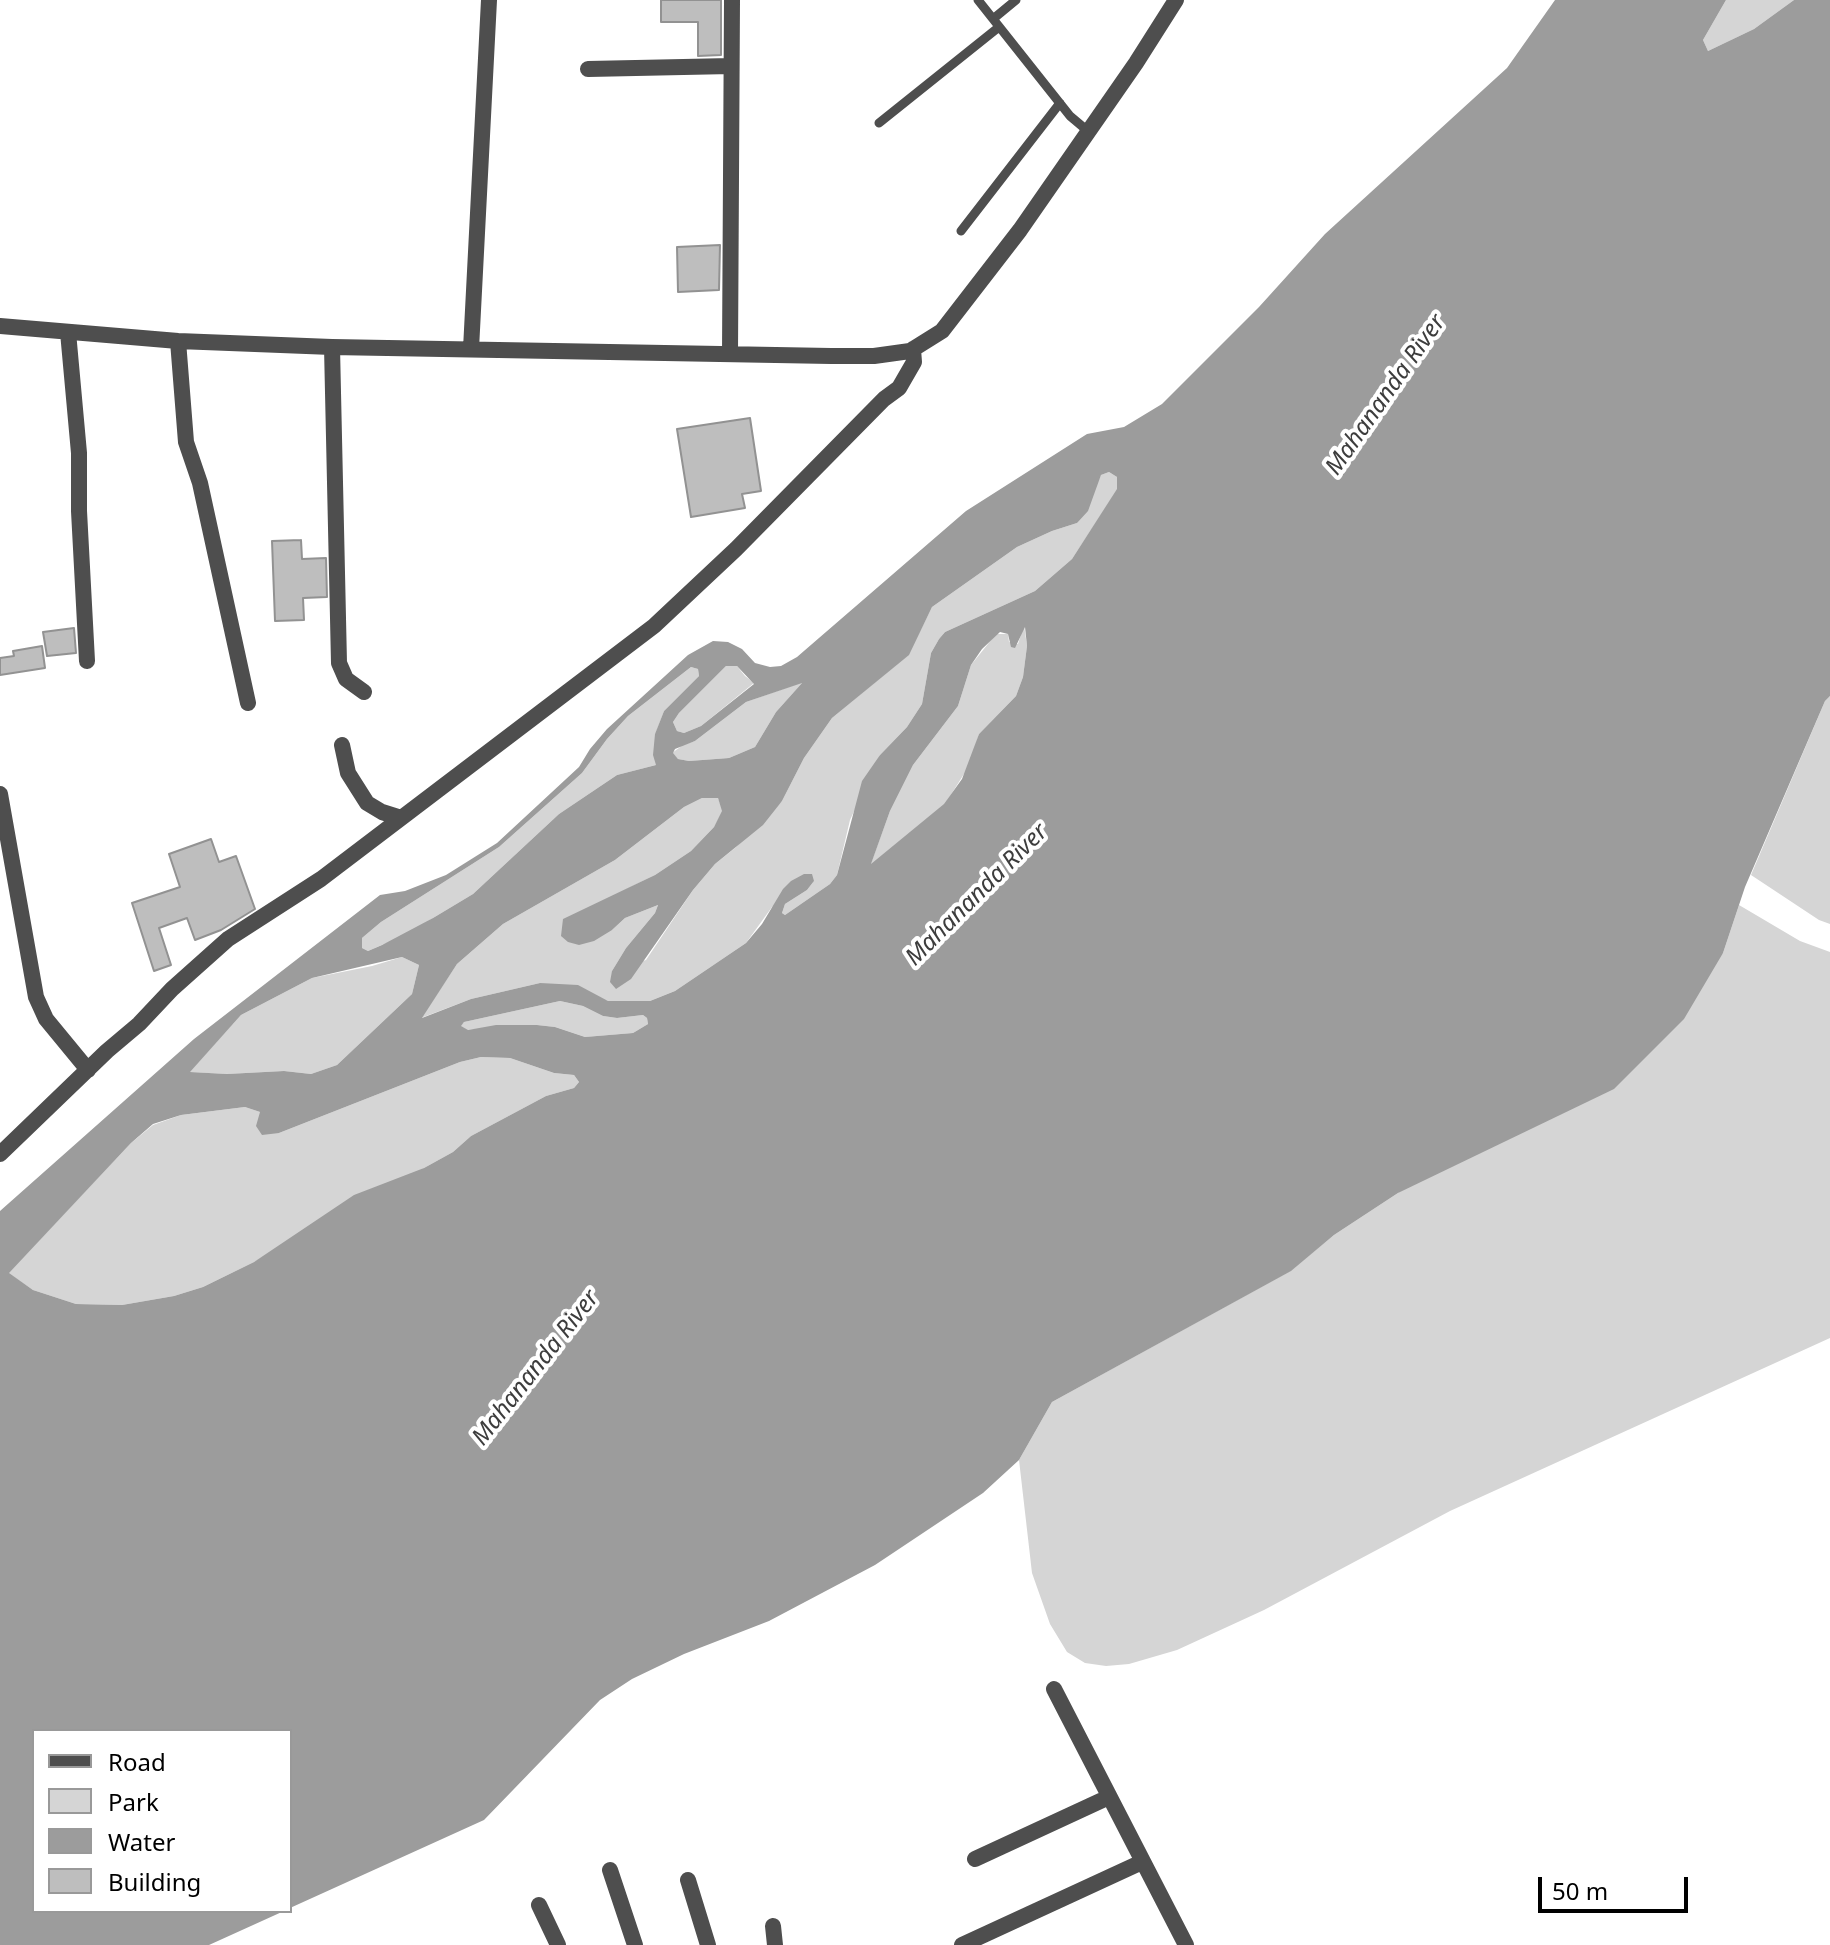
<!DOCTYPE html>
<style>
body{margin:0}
#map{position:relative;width:1830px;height:1945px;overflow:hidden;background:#fff;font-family:"Noto Sans",sans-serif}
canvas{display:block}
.legend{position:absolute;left:32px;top:1729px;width:260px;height:184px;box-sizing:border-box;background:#fff;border:2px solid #999;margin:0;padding:10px 14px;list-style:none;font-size:24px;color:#000}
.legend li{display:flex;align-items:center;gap:16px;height:40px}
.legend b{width:40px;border:2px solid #999}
.scale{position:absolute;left:1538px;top:1877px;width:150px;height:36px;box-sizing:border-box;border:4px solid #000;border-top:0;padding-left:10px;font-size:24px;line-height:28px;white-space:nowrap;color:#000;-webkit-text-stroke:6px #fff;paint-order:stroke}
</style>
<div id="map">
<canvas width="1830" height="1945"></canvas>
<ul class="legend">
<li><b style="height:10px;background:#4e4e4e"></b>Road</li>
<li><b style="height:22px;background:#d5d5d5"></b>Park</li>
<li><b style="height:22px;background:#9c9c9c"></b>Water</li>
<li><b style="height:22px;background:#bebebe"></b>Building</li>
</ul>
<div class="scale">50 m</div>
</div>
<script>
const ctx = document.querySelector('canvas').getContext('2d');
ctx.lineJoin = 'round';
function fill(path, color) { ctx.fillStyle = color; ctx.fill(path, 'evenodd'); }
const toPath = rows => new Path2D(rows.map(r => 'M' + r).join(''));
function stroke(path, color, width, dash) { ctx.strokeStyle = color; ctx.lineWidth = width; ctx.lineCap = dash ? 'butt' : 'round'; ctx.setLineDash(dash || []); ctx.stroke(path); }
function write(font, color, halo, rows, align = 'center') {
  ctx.font = font + ' "Noto Sans",sans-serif'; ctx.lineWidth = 8; ctx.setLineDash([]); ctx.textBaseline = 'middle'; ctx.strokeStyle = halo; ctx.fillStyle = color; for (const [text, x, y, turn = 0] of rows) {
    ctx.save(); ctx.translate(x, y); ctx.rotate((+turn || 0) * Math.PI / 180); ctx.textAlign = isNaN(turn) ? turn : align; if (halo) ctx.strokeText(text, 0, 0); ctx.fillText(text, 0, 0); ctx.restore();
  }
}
fill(toPath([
 [1726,0,1794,0,1754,29,1708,51,1703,40],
 [1109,472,1117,477,1118,489,1072,559,1035,591,945,632,939,639,931,653,922,704,907,727,880,755,850,820,837,875,830,884,785,915,782,913,785,904,807,890,814,881,772,907,746,943,675,991,650,1001,608,1001,540,983,471,999,421,1018,457,964,503,924,615,860,684,807,702,798,718,798,723,811,714,827,691,851,655,875,595,905,612,930,625,918,658,905,655,913,626,948,612,971,646,960,693,890,715,864,735,848,782,801,804,758,832,718,908,655,932,607,1017,547,1052,531,1077,523,1101,475],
 [1024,625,1027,646,1023,677,1016,696,979,734,969,766,945,804,870,866,890,811,913,765,958,706,971,665,996,634,1008,634,1009,642,1018,644],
 [726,666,737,666,745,676,754,683,701,726,684,733,677,731,673,722,679,713],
 [691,667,698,669,699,676,664,711,655,735,656,765,617,775,559,814,473,894,433,918,407,934,368,951,362,948,362,938,381,922,499,847,582,773,607,739,628,716],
 [803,682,776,712,755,747,729,758,716,759,689,761,678,759,672,753,683,745,695,741,746,702],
 [1830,696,1830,924,1819,920,1751,875,1825,701],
 [1739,905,1800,941,1830,952,1830,1338,1450,1511,1264,1610,1177,1650,1129,1664,1106,1666,1085,1663,1067,1652,1050,1624,1032,1573,1019,1460,1052,1402,1290,1271,1334,1235,1398,1193,1723,953],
 [402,957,419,965,412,994,337,1065,311,1074,284,1071,227,1074,189,1072,241,1015,312,978,372,966],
 [560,1001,583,1006,603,1016,617,1018,643,1015,647,1018,648,1024,633,1033,585,1037,555,1027,537,1025,467,1030,460,1026,464,1022],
 [481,1057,510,1058,554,1073,574,1075,579,1082,574,1088,546,1096,471,1136,453,1152,424,1168,254,1262,203,1287,174,1296,122,1305,76,1304,33,1290,8,1273,131,1143,153,1125,181,1115,245,1107,260,1112,260,1118,279,1133,460,1062]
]), '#d5d5d5');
fill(toPath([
 [1555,0,1726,0,1703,40,1708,51,1754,29,1794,0,1830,0,1830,696,1825,701,1745,887,1723,953,1684,1019,1614,1089,1398,1193,1334,1235,1291,1271,1052,1402,1019,1460,983,1493,875,1565,769,1621,684,1654,632,1679,600,1700,484,1820,290,1908,290,1731,34,1731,34,1911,284,1911,209,1945,0,1945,0,1211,194,1039,380,895,405,891,446,875,497,843,579,767,590,749,607,729,688,655,713,641,728,642,742,649,755,663,770,667,781,666,797,657,966,511,1087,434,1124,427,1162,404,1259,307,1325,234,1507,68],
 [1109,472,1117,477,1117,489,1072,559,1035,591,945,632,939,639,931,653,922,704,907,727,880,755,862,781,837,875,830,884,785,915,782,913,785,904,807,890,814,881,812,874,804,874,791,881,783,889,762,924,746,943,675,991,650,1001,608,1001,578,985,540,983,471,999,422,1018,457,964,503,924,615,860,684,807,702,798,718,798,722,811,714,827,691,851,655,875,563,919,561,936,568,942,579,945,594,941,612,930,625,918,658,905,655,913,626,948,612,971,610,982,616,989,631,979,693,890,715,864,763,825,782,801,804,758,832,718,909,655,932,607,1017,547,1052,531,1077,523,1088,511,1101,475],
 [1025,627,1027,646,1023,677,1016,696,979,734,962,779,944,804,871,864,890,811,913,765,958,706,971,665,982,649,1000,632,1008,634,1011,647,1015,648],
 [726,666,737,666,754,684,701,726,684,733,677,731,673,722,679,713],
 [691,667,698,669,699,676,664,711,655,734,653,755,656,765,617,775,559,814,473,894,433,918,382,945,368,951,362,948,362,938,381,922,499,847,582,773,607,739,628,716],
 [802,683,776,712,755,747,729,758,716,759,689,761,678,759,673,753,675,749,695,741,746,702],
 [402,957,419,965,412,994,337,1065,311,1074,284,1071,227,1074,190,1072,241,1015,312,978],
 [560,1001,583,1006,603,1016,617,1018,643,1015,647,1018,648,1024,633,1033,585,1037,555,1027,537,1025,496,1025,468,1030,461,1026,464,1022],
 [481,1057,510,1058,554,1073,574,1075,579,1082,574,1088,546,1096,471,1136,453,1152,424,1168,354,1195,254,1262,203,1287,174,1296,122,1305,76,1304,33,1290,9,1273,131,1143,153,1124,181,1115,245,1107,260,1112,256,1126,262,1135,279,1133,460,1062]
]), '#9c9c9c');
const building = toPath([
 [661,0,721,0,721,55,698,56,698,22,661,22,661,0],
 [720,245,719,290,678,292,677,247,720,245],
 [750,418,761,491,742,494,745,508,691,517,677,429,750,418],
 [301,540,302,559,326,558,327,597,303,598,304,620,275,621,272,541,301,540],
 [74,628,76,653,47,656,43,632,74,628],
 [42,646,45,668,0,675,0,658,14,656,13,651,42,646],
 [211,839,219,862,236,856,255,909,221,930,195,940,187,918,159,928,171,965,154,971,132,903,180,887,169,854,211,839]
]);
fill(building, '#bebebe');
stroke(building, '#929292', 2);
stroke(toPath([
 [978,0,1070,116,1089,132],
 [993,19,1016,0],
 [879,123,999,27],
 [961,231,1060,103]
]), '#4e4e4e', 9);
stroke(toPath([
 [588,69,731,66],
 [0,326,178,341,332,347,831,356,874,356,910,351,942,331,1020,230,1136,63,1176,0],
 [68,332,79,453,79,511,87,661],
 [178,341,186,442,200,483,248,703],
 [332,347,339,663,346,679,364,692],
 [471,349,489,0],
 [730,354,732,0],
 [342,745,348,773,367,803,382,812,401,818],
 [0,794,36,997,46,1019,88,1070],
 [0,1154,107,1051,139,1024,172,989,228,939,321,879,654,626,736,549,884,399,899,388,914,362,913,349],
 [1054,1689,1186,1945],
 [975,1859,1109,1797],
 [610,1870,635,1945],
 [688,1880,708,1945],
 [539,1905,558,1945],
 [773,1926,775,1945],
 [962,1945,1142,1862]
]), '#4e4e4e', 16);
write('italic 24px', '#3d3d3d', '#fff', [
 ["Mahananda River",1386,395,-55],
 ["Mahananda River",977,895,-45],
 ["Mahananda River",536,1368,-52]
]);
</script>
